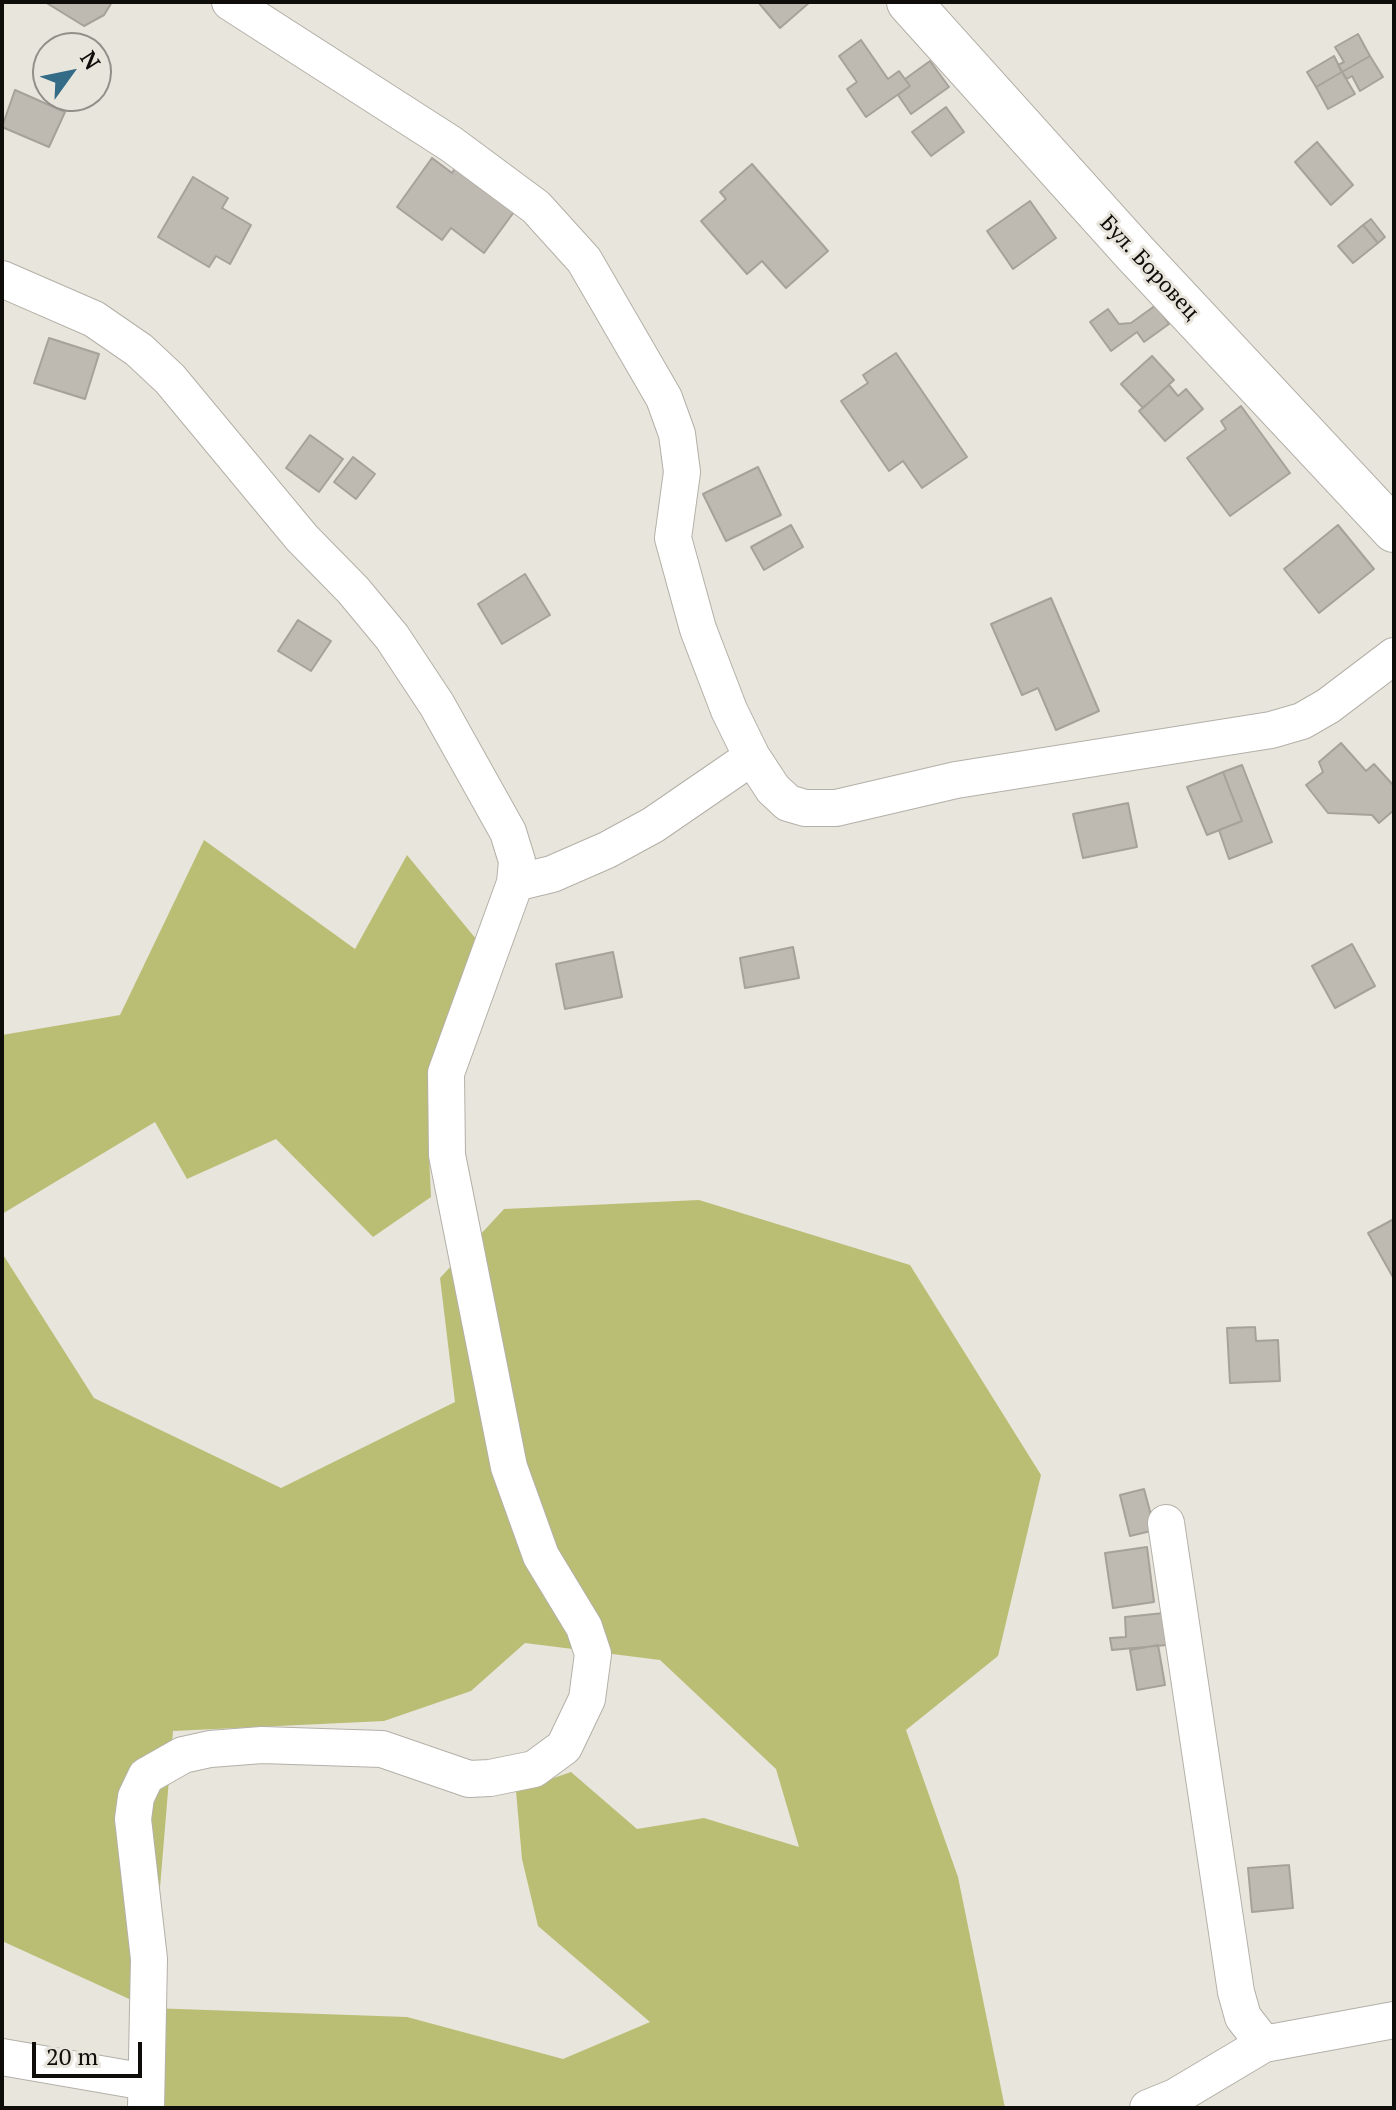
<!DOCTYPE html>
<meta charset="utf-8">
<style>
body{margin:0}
#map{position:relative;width:1396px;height:2110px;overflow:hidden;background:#e8e5dc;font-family:"PT Serif",serif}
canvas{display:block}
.frame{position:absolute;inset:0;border:4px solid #0e0d0a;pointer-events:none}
.north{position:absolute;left:32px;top:32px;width:80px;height:80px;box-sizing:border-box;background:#e8e5dc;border:2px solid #918f88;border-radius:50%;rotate:57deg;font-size:22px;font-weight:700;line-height:32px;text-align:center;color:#0e0d0a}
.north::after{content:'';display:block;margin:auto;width:28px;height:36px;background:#346b86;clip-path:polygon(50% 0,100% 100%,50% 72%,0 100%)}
.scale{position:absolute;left:32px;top:2042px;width:110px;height:36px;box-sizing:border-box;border:4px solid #0e0d0a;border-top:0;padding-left:10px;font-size:24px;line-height:28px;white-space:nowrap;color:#0e0d0a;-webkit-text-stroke:6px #e8e5dc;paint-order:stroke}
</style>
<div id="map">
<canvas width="1396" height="2110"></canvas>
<div class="frame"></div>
<div class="north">N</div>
<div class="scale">20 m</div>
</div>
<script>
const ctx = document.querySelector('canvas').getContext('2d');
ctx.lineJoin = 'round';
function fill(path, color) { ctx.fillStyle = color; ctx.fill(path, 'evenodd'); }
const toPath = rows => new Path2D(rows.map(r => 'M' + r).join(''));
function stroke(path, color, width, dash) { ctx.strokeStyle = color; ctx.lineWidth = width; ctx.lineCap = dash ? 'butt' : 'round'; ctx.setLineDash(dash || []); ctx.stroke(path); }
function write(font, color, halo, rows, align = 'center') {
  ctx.font = font + ' "PT Serif",serif'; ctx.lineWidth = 6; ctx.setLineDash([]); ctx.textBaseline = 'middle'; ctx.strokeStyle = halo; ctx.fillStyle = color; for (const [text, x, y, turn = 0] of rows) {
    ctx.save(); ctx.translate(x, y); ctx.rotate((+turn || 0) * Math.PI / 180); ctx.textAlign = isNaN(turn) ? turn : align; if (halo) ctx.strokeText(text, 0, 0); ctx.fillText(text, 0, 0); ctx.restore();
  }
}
fill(toPath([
 [204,840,355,949,407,855,490,956,429,1155,431,1197,373,1237,276,1139,187,1179,155,1122,2,1214,2,1035,120,1015],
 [699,1200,910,1265,1041,1475,998,1656,906,1730,958,1877,1005,2108,146,2108,149,2008,2,1941,2,1253,94,1398,281,1488,455,1402,440,1278,504,1209],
 [525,1643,660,1660,776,1769,799,1847,704,1818,637,1829,571,1772,516,1791,522,1859,538,1926,650,2022,563,2059,407,2017,150,2008,173,1731,384,1721,471,1691]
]), '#babe75');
const building = toPath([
 [45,2,112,2,104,15,84,26,45,2],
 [758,2,810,2,780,28,758,2],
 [1358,34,1370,56,1342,72,1338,65,1344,62,1335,47,1358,34],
 [861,40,888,79,899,71,910,86,866,117,847,89,857,82,839,56,861,40],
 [1334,56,1342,72,1316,87,1307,72,1334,56],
 [1370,56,1383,77,1360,91,1352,76,1347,79,1342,72,1370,56],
 [930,61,949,87,911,114,898,95,910,86,905,79,930,61],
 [1342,72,1355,94,1328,109,1316,87,1342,72],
 [15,90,65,112,49,147,2,127,15,90],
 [946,107,964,132,931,156,912,132,946,107],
 [1317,142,1353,185,1331,205,1295,162,1317,142],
 [432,158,452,173,460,161,519,205,484,253,451,228,442,240,397,207,432,158],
 [752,164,828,251,786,288,762,261,747,274,701,221,726,199,720,192,752,164],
 [193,177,228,198,222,208,251,225,230,264,216,256,209,267,158,237,193,177],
 [1030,201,1056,238,1013,269,987,231,1030,201],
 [1371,219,1385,237,1378,243,1363,225,1371,219],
 [1363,225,1378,243,1353,263,1338,246,1363,225],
 [1156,305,1169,324,1144,342,1137,332,1111,351,1090,322,1108,309,1119,324,1131,323,1156,305],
 [49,338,99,354,85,399,34,383,49,338],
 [896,353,967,457,922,488,903,461,889,471,841,401,868,383,863,375,896,353],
 [1152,356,1174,380,1143,408,1121,384,1152,356],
 [1169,385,1178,396,1186,389,1203,409,1165,441,1139,411,1169,385],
 [1241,406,1290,473,1230,516,1187,458,1226,429,1221,421,1241,406],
 [310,435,343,459,319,492,286,468,310,435],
 [353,457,375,474,356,499,334,482,353,457],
 [758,467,781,515,726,541,703,494,758,467],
 [791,525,803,547,764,570,751,547,791,525],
 [1338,525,1374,569,1319,613,1284,569,1338,525],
 [525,574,550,615,502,644,478,604,525,574],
 [1051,598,1099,711,1056,730,1038,688,1022,695,991,624,1051,598],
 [298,620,331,641,311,671,278,651,298,620],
 [1341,743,1366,771,1374,764,1394,786,1394,810,1379,823,1372,815,1328,813,1306,785,1323,772,1319,762,1341,743],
 [1242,765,1272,842,1229,859,1219,830,1242,821,1223,772,1242,765],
 [1223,772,1242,821,1207,835,1187,787,1223,772],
 [1128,803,1137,847,1083,858,1073,814,1128,803],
 [1352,944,1375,986,1335,1008,1312,966,1352,944],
 [793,947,799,978,745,988,740,958,793,947],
 [613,952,622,997,565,1009,556,964,613,952],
 [1394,1219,1394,1279,1368,1233,1394,1219],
 [1255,1327,1256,1341,1278,1340,1280,1381,1230,1383,1227,1328,1255,1327],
 [1144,1489,1155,1530,1130,1536,1120,1495,1144,1489],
 [1147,1547,1154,1602,1113,1608,1105,1553,1147,1547],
 [1164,1613,1167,1645,1112,1650,1110,1638,1126,1637,1125,1617,1164,1613],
 [1158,1645,1165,1685,1137,1690,1130,1650,1158,1645],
 [1289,1865,1293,1908,1252,1912,1248,1868,1289,1865]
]);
fill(building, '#bebab2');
stroke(building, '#a6a29a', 2);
const minor = toPath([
 [230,2,451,144,536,207,584,260,664,398,677,434,682,472,673,538,698,629,729,710,752,757,773,789,788,803,805,808,836,808,956,780,1271,730,1302,721,1328,706,1394,656],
 [2,279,94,319,139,350,170,379,302,538,353,590,392,637,437,705,508,832,517,861,515,883,552,874,607,850,653,825,752,757],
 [1166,1523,1236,1992,1243,2017,1264,2044,1394,2020],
 [2,2057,146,2082],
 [146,2108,149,1959,133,1819,136,1797,146,1776,183,1755,210,1749,262,1745,382,1749,469,1779,490,1778,534,1769,564,1747,587,1699,593,1654,584,1627,541,1556,509,1467,447,1155,446,1073,515,883],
 [1148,2108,1175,2097,1264,2044]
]);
const tertiary = toPath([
 [909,2,1134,252,1394,530]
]);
stroke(minor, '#b4b0a8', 38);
stroke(tertiary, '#b4b0a8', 46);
stroke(minor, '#fff', 36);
stroke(tertiary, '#fff', 44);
write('22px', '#0e0d0a', '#e8e5dc', [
 ["Бул. Боровец",1149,268,47]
]);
</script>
